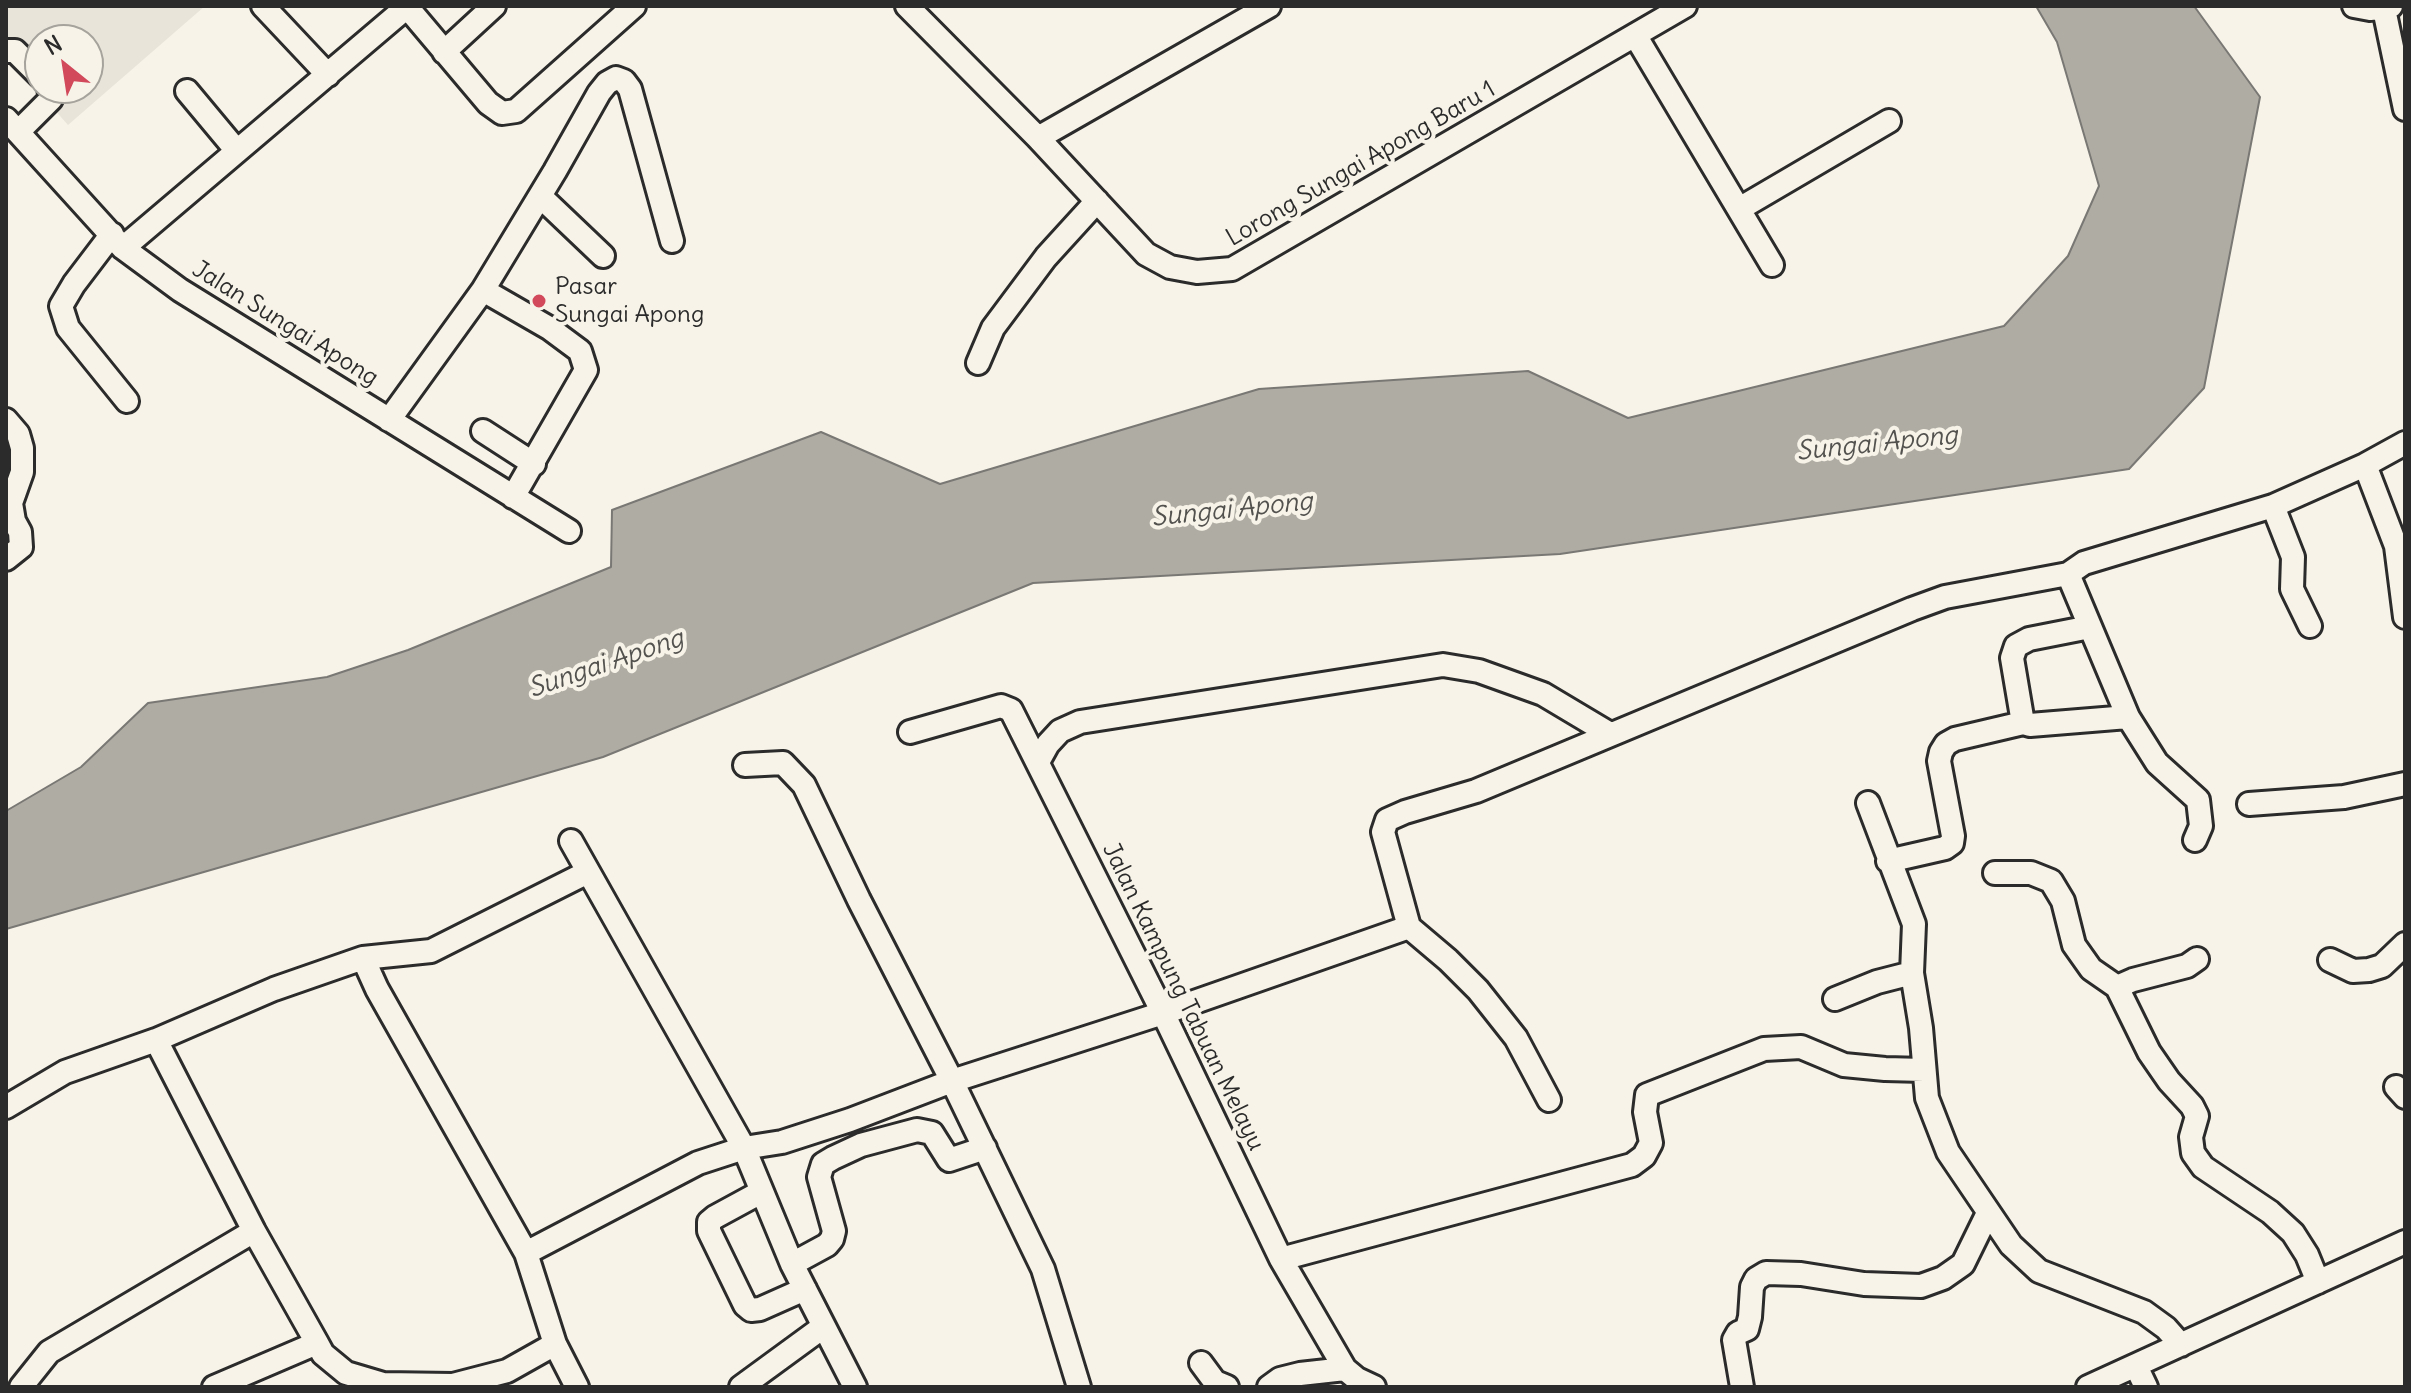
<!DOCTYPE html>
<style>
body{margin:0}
#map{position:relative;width:2411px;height:1393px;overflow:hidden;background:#f7f3e8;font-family:Delius,sans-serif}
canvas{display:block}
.frame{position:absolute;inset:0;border:8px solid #2b2b2b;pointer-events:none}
.north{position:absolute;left:24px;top:24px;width:80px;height:80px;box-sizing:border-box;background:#f7f3e8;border:2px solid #a5a39c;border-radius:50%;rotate:330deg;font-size:22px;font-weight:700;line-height:32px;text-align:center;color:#2b2b2b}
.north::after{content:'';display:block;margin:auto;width:28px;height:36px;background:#d1495b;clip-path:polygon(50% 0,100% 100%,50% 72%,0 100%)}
</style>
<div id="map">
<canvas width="2411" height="1393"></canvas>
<div class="frame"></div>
<div class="north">N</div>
</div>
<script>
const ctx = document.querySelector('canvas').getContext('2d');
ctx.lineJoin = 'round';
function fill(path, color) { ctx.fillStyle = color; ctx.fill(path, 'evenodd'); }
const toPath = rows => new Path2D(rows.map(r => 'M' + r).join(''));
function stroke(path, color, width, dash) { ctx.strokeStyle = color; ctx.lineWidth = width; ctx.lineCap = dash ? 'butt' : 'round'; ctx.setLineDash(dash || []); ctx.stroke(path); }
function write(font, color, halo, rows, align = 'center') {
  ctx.font = font + ' Delius,sans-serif'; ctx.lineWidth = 8; ctx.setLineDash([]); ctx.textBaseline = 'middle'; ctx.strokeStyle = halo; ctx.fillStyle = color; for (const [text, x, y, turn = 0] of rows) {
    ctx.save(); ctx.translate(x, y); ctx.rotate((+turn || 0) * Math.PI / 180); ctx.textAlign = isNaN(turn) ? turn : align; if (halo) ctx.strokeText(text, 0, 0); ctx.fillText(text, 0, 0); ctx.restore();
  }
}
fill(toPath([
 [6,6,205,6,68,125,6,55],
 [40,40,88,40,88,88,40,88]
]), '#e8e4da');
const water = toPath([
 [2036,6,2194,6,2260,97,2204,388,2129,469,1560,554,1033,583,603,757,6,929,6,811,81,767,148,703,327,677,408,650,611,567,612,510,821,432,940,484,1259,389,1528,371,1628,418,2004,326,2068,256,2099,186,2057,42,2036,6]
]);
fill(water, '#afaca4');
stroke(water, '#7a7874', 2);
const minor = toPath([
 [263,6,328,75],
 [907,6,1038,138,1146,254,1170,267,1197,272,1232,269,1685,6],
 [2354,6,2370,9,2391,6],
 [407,7,488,103,502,113,516,111,634,6],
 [2384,9,2405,109],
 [1635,35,1772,265],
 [6,51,15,51,40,76],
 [444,52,494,6],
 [187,91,237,151],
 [6,119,123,248,180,290,569,531],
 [18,132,51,99,49,88],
 [1038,138,1269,6],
 [540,196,603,256],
 [1739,209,1889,121],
 [112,234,74,284,61,306,68,328,127,401],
 [123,248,408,6],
 [483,290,549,328,580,351,586,370,513,497],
 [978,363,993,328,1046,257,1097,201],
 [6,420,18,434,22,448,22,472,11,503,14,521,20,532,21,547,6,559],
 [389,420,483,290,555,171,599,93,607,83,616,78,624,81,630,89,672,241],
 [483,431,534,464],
 [2365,465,2396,546,2405,617],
 [2273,506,2293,557,2292,589,2310,626],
 [2068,574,2128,717,2157,763,2198,800,2201,826,2195,840],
 [2023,723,2012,658,2016,646,2029,639,2090,627],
 [910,732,1001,706,1011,710,1163,1013,1281,1259,1345,1369,1357,1379,1374,1387],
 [1038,762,1048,744,1060,731,1080,722,1443,665,1479,671,1543,694,1610,734],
 [745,765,783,763,804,785,859,900,952,1081,1043,1269,1079,1387],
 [1868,803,1914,924,1912,973,1921,1028,1927,1098,1948,1152,2011,1245,2039,1271,2144,1312,2166,1328,2181,1345],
 [2249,804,2344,797,2405,784],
 [571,841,744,1148,792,1264,855,1387],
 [1888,861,1945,848,1952,843,1953,836,1939,761,1941,752,1946,744,1955,739,2023,723,2030,725,2128,717],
 [1995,873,2031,873,2051,881,2063,901,2074,945,2091,969,2117,987],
 [2197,959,2187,966,2133,980,2117,987,2149,1052,2169,1081,2192,1106,2197,1116,2191,1137,2193,1153,2203,1167,2270,1212,2293,1233,2307,1255,2318,1282],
 [2330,960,2353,971,2369,970,2382,966,2405,944],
 [1835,999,1877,982,1912,973],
 [156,1040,254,1231,317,1343,323,1354,346,1373,383,1384,453,1385,507,1371,555,1344],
 [2396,1087,2405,1097],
 [1549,1100,1516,1038,1478,990,1448,960,1409,927,1383,832,1387,820,1405,812,1476,791,1912,609,1945,597,2068,574,2084,563,2273,506,2365,465,2405,443],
 [6,1107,65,1072,156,1040,274,989,363,958],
 [761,1192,715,1217,709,1222,709,1231,745,1305,751,1310,760,1309,805,1289],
 [526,1253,698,1163,744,1148,782,1142,850,1120,952,1081,1163,1013,1409,927],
 [1281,1259,1632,1165,1644,1156,1651,1143,1645,1112,1647,1095,1764,1049,1801,1047,1844,1065,1885,1069,1924,1070],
 [792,1264,827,1245,832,1239,834,1231,819,1177,823,1164,833,1158,861,1145,917,1130,932,1133,949,1160,985,1148],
 [1201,1363,1215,1382,1227,1387],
 [2136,1366,2146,1387],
 [21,1387,49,1352,254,1231],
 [214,1387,317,1343],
 [577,1387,555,1344,526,1253,377,989,363,958,431,951,588,872],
 [741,1387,823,1327],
 [1269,1387,1280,1379,1300,1374,1345,1369],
 [1742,1387,1734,1340,1738,1333,1747,1329,1750,1317,1752,1287,1756,1279,1766,1273,1801,1274,1864,1284,1921,1286,1943,1278,1963,1264,1988,1213],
 [2088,1387,2405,1242]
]);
stroke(minor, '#2b2b2b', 28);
stroke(minor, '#f7f3e8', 22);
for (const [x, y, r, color] of [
 [539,301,8,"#d1495b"]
]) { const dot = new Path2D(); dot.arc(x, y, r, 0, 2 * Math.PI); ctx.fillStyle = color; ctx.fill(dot); stroke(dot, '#f7f3e8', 3); }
write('24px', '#2b2b2b', '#f7f3e8', [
 ["Lorong Sungai Apong Baru 1",1361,164,-30],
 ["Jalan Sungai Apong",285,324,32],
 ["Jalan Kampung Tabuan Melayu",1183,997,64]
]);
write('24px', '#2b2b2b', '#f7f3e8', [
 ["Pasar",555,287],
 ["Sungai Apong",555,315]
], 'left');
write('italic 26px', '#53524f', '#f7f3e8', [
 ["Sungai Apong",1877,444,-6],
 ["Sungai Apong",1232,510,-6],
 ["Sungai Apong",606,664,-19]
]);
</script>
